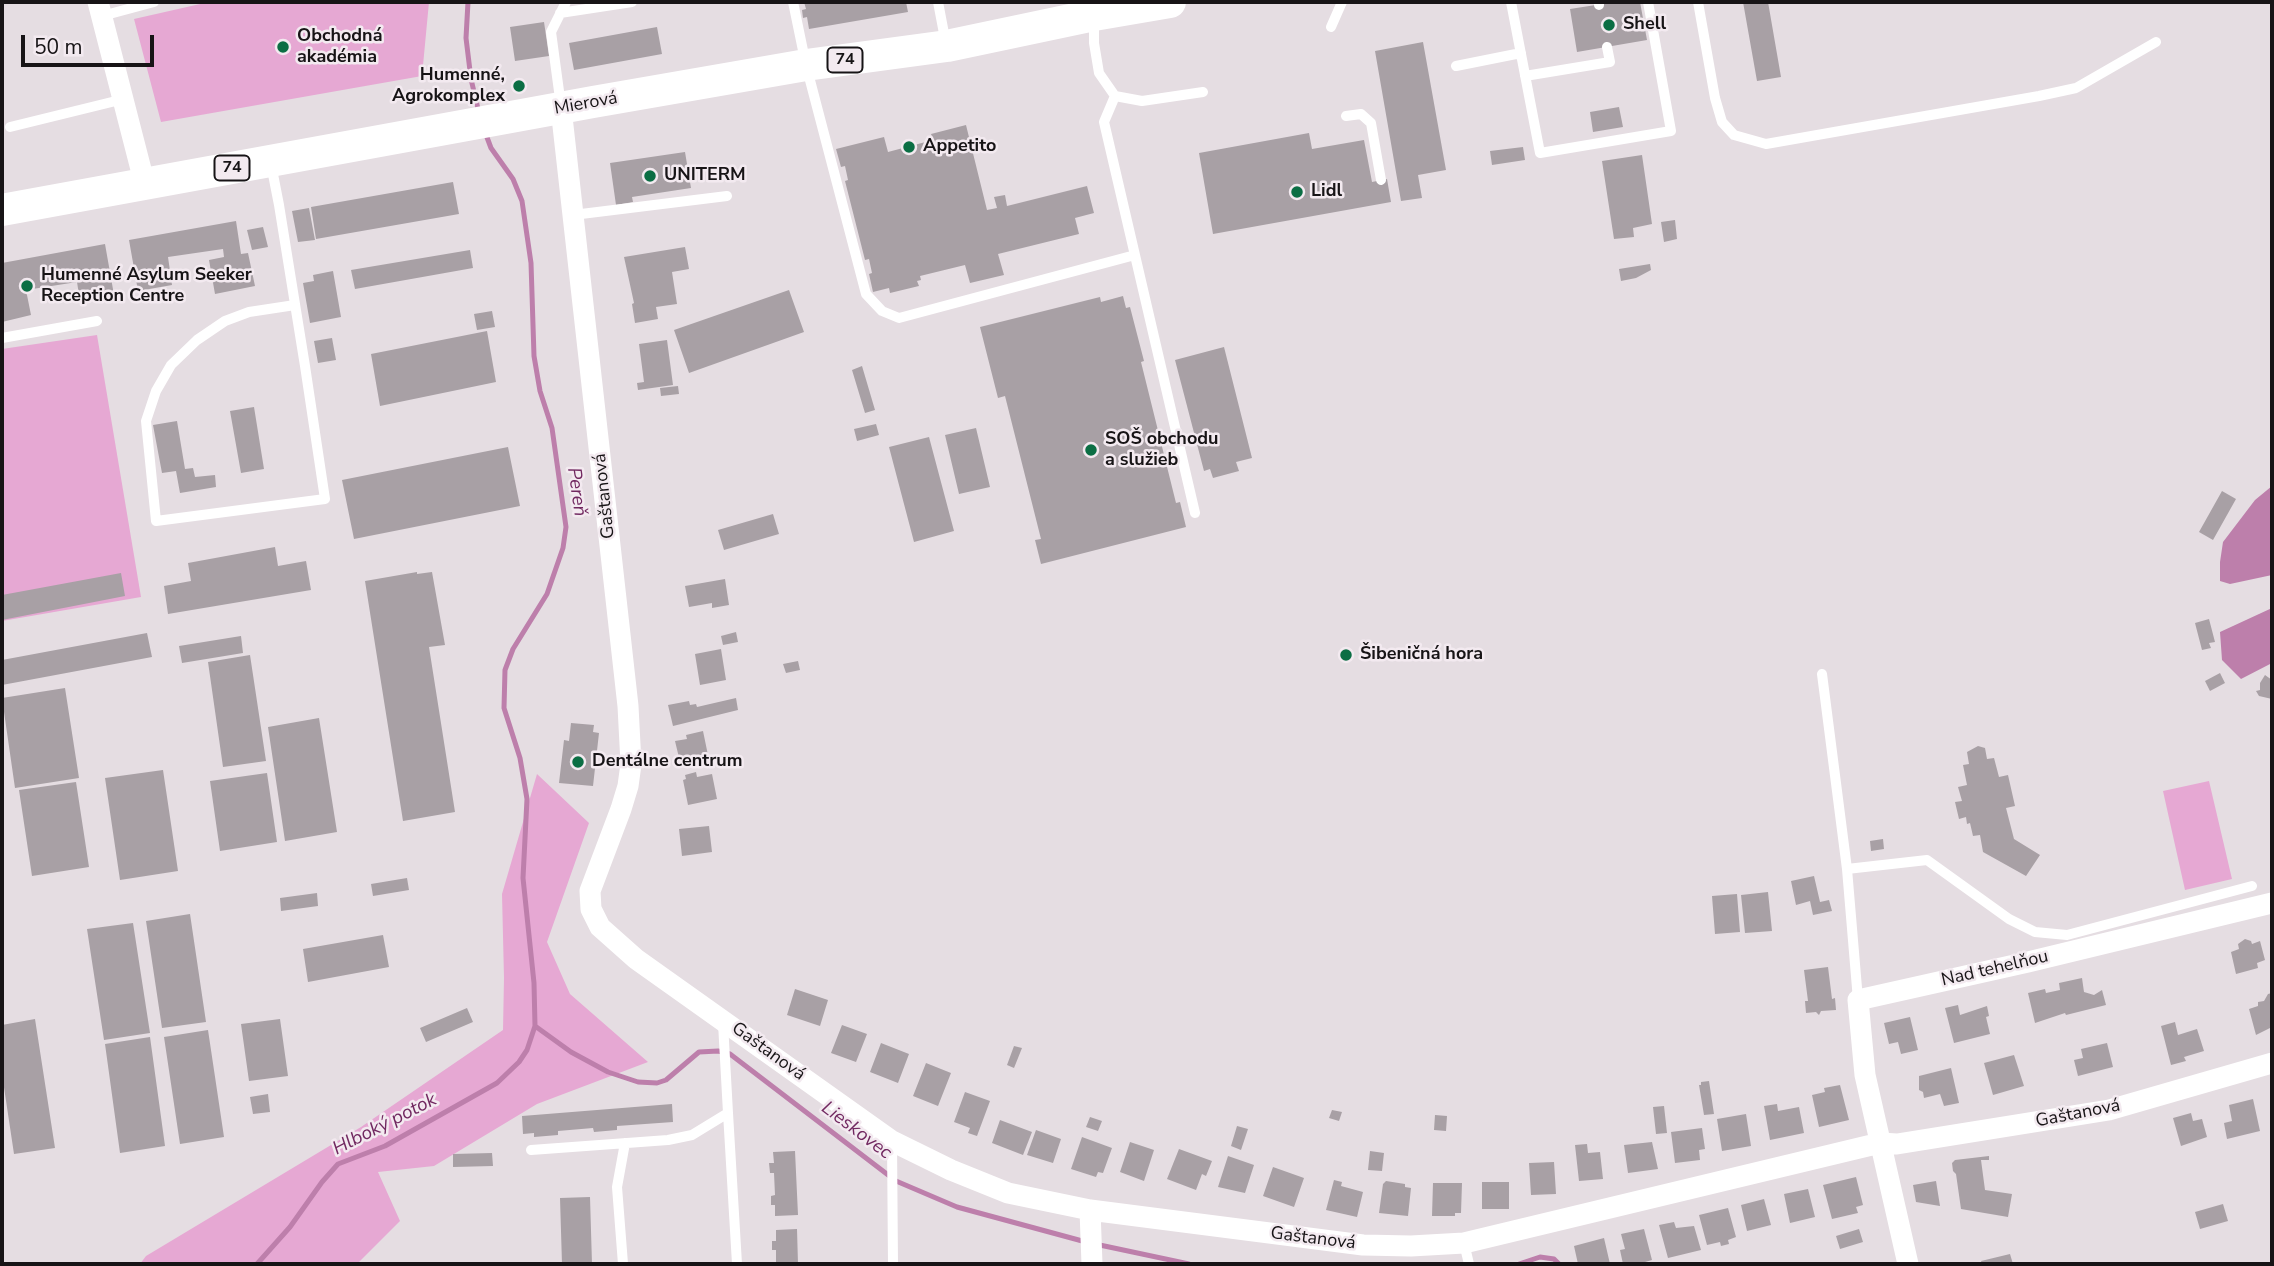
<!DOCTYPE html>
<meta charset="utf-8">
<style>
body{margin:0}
#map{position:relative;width:2274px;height:1266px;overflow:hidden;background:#e5dde2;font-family:"Nunito Sans",sans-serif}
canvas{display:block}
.frame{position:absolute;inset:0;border:4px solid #171416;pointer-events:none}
.scale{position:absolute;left:21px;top:35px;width:133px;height:32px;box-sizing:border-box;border:4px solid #171416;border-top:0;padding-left:9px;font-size:21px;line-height:24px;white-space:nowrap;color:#171416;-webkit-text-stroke:5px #f3eaf0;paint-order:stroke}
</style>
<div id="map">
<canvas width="2274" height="1266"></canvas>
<div class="frame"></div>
<div class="scale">50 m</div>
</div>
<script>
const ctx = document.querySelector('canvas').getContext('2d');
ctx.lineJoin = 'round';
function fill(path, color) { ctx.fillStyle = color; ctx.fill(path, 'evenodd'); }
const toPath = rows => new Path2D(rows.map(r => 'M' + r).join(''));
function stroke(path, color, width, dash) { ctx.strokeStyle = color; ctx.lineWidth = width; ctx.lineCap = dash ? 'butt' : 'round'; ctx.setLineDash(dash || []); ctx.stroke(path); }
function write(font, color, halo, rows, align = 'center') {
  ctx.font = font + ' "Nunito Sans",sans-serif'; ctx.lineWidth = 5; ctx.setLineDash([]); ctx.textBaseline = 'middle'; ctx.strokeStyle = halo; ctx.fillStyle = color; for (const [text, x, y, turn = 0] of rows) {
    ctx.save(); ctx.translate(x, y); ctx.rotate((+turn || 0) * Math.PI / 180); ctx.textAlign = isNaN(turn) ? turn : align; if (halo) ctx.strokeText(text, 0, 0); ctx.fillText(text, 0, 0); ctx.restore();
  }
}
fill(toPath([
 [209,2,429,2,422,76,161,122,134,19],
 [97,335,141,597,2,621,2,349],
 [537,774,589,823,547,942,570,994,648,1062,537,1104,434,1166,378,1172,400,1221,357,1264,140,1264,146,1256,361,1127,503,1030,504,978,502,894],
 [2209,781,2232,879,2185,890,2163,791]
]), '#e6a8d3');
fill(toPath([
 [2272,486,2272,575,2230,584,2220,581,2220,562,2223,542,2255,500],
 [2272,608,2272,663,2241,679,2222,660,2220,632]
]), '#bd7fab');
stroke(toPath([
 [468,2,466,38,471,79,479,113],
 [535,1026,571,1052,608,1072,638,1082,657,1083,666,1080,699,1052,718,1051,730,1054,896,1181,957,1207,1086,1242],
 [1095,1244,1189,1264],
 [257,1264,290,1227,322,1182,338,1164,385,1146,497,1083,519,1062,527,1050,535,1026,534,983,523,878,527,799,520,758,504,708,505,670,513,649,547,594,563,548,566,527,552,428,540,391,534,356,531,263,522,201,513,179,491,148,485,132],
 [1519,1264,1540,1257,1554,1259,1559,1264]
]), '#bd7fab', 5);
fill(toPath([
 [804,2,906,2,908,12,809,29,807,17,803,18,802,10,806,9],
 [1615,2,1640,2,1647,40,1577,52,1570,9],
 [1743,2,1768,2,1781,77,1757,81],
 [544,22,549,56,515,61,510,27],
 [657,27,662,54,574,70,569,43],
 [1423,42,1446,170,1418,175,1422,198,1401,201,1375,51],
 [1619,107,1623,127,1593,132,1590,112],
 [966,125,987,210,997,208,994,197,1005,195,1007,206,1087,186,1094,213,1075,218,1079,234,998,254,1004,275,970,283,965,265,920,276,921,280,917,281,919,286,890,293,889,288,873,292,869,274,872,273,869,259,865,260,845,181,848,180,845,166,841,167,836,149,884,137,888,152,933,140,931,134],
 [1309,133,1312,149,1364,140,1372,182,1387,179,1391,202,1213,234,1199,153],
 [1523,147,1525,160,1492,165,1490,151],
 [685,152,691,188,632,197,633,202,616,205,610,163],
 [1642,155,1652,224,1633,228,1634,237,1614,239,1602,161],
 [453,182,459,214,316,239,311,207],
 [309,208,315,240,298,242,292,211],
 [1675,220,1677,239,1664,242,1661,222],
 [236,221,241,254,248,253,255,286,215,294,209,260,224,257,223,249,168,257,172,285,138,291,129,240],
 [263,227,268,247,252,250,247,230],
 [105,244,114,295,80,301,77,282,26,290,31,315,2,322,2,263],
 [685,247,689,269,672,272,677,304,656,307,658,319,635,323,632,304,634,303,624,257],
 [470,250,473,268,355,289,351,270],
 [1650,264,1651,270,1636,278,1621,281,1619,269],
 [333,271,341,317,310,323,303,283,314,281,313,275],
 [789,290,804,332,689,373,674,330],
 [1123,296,1126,308,1130,307,1144,361,1141,362,1176,503,1180,502,1186,527,1041,564,1035,540,1041,539,1005,396,998,398,980,327,1100,297,1101,302],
 [492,311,495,327,477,330,474,314],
 [487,331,496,382,380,406,371,354],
 [332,338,336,360,318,363,314,341],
 [667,340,673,385,638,390,637,383,644,382,639,344],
 [1224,347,1252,458,1236,462,1239,471,1213,478,1210,469,1204,471,1175,360],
 [862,366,875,410,865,413,852,370],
 [678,386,679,394,661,396,660,388],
 [254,407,264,469,241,473,230,411],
 [177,421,185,469,193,468,195,477,215,475,216,487,180,493,176,471,162,473,153,425],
 [876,424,879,435,857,441,854,429],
 [976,428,990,487,959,494,945,435],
 [929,437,954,531,914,542,889,447],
 [508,447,520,506,354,539,342,480],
 [2222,491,2236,499,2213,540,2199,532],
 [773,514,779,534,724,550,718,530],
 [275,547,278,566,306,561,311,590,168,614,164,586,191,581,188,563],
 [417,572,417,574,432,572,445,645,429,647,455,812,403,821,365,581],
 [121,573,125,596,2,620,2,595],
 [725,579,729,605,712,608,712,603,689,607,685,586],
 [2209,619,2215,642,2209,643,2211,648,2202,650,2195,623],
 [736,632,738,642,723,645,721,636],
 [147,633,152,657,2,685,2,660],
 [241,636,243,653,182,663,179,646],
 [721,649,726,680,700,685,695,654],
 [250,655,266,761,223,767,208,662],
 [798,661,800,670,786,673,783,664],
 [2220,673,2225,683,2210,691,2205,681],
 [2265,675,2272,680,2272,699,2259,696,2256,691,2260,690,2260,683],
 [65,688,79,778,15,788,2,698],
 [736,698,738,710,673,726,668,705,689,701,690,705,696,704,697,707],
 [319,718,337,832,285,841,268,727],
 [571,723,594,725,593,732,599,733,593,786,559,783,564,740,569,741],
 [703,731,709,760,681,766,675,741,687,739,686,735],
 [1978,746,1985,748,1987,759,1994,758,1999,777,2008,775,2015,806,2006,808,2014,839,2040,855,2026,876,1983,852,1980,835,1973,836,1970,823,1967,824,1966,817,1959,819,1955,802,1962,801,1958,787,1967,785,1963,765,1969,764,1967,752],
 [163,770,178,871,120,880,105,778],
 [696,772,697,777,712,774,717,799,688,805,683,780,686,779,685,775],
 [267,773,277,842,220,851,210,781],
 [76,782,89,867,32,876,19,790],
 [709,826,712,852,682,856,679,829],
 [1883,839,1884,849,1871,851,1870,841],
 [1814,876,1820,902,1829,900,1832,911,1813,915,1810,901,1796,905,1791,881],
 [407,878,409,890,373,896,371,884],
 [1768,892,1772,931,1745,933,1741,895],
 [317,893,318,906,281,911,280,898],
 [1737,894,1740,932,1715,934,1712,896],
 [190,914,206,1022,162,1028,146,921],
 [133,923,150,1033,104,1040,87,929],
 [383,935,389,967,308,982,303,949],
 [2245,939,2251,941,2252,944,2260,941,2265,960,2257,963,2258,968,2236,974,2231,952,2239,949,2238,944],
 [1828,967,1832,999,1835,998,1836,1010,1821,1011,1819,1015,1816,1012,1806,1013,1805,1001,1808,1001,1804,970],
 [2082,978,2084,992,2094,995,2102,990,2106,1005,2066,1015,2065,1013,2035,1023,2028,993,2045,989,2046,993,2060,990,2059,983],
 [795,989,828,1000,820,1026,787,1015],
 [2272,993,2272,1027,2256,1035,2249,1009,2258,1006,2258,1002,2264,1001,2268,994],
 [1958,1005,1960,1015,1987,1006,1989,1016,1986,1017,1990,1034,1954,1043,1945,1008],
 [467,1008,473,1022,426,1042,420,1028],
 [1910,1017,1918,1050,1901,1054,1898,1042,1889,1044,1884,1023],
 [35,1019,55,1148,14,1154,2,1074,2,1025],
 [280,1019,288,1076,249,1081,241,1024],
 [2175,1022,2178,1035,2197,1029,2204,1051,2184,1057,2186,1061,2171,1065,2161,1026],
 [842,1025,867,1034,856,1062,831,1053],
 [208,1030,224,1137,180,1144,164,1037],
 [150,1037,165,1146,120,1153,105,1044],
 [881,1043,909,1054,898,1083,870,1072],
 [2107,1043,2113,1067,2078,1076,2074,1060,2083,1058,2081,1049],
 [1014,1046,1022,1048,1014,1068,1007,1065],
 [2014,1055,2024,1086,1993,1095,1984,1063],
 [926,1063,951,1073,938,1106,913,1096],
 [1951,1068,1959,1103,1944,1106,1940,1094,1924,1098,1923,1092,1919,1090,1919,1076],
 [1709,1081,1714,1114,1704,1115,1699,1085,1701,1085,1701,1082],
 [1840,1085,1849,1120,1819,1127,1812,1095,1825,1092,1824,1088],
 [965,1092,990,1101,977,1136,968,1133,970,1128,954,1122],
 [268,1094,270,1112,253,1114,250,1097],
 [2253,1099,2260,1131,2227,1139,2224,1123,2232,1121,2229,1105],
 [672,1104,673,1122,617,1126,617,1130,594,1132,593,1128,558,1131,558,1135,534,1137,534,1133,523,1134,522,1116],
 [1777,1104,1778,1111,1799,1107,1804,1133,1770,1140,1764,1106],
 [1664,1106,1667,1133,1656,1134,1653,1107],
 [1332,1110,1342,1112,1339,1121,1329,1118],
 [2191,1113,2193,1121,2202,1119,2207,1137,2181,1146,2173,1118],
 [1746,1114,1751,1146,1722,1151,1717,1119],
 [1435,1115,1447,1116,1446,1131,1434,1130],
 [1090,1117,1102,1121,1098,1131,1086,1127],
 [1000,1120,1032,1132,1023,1155,992,1143],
 [1237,1126,1248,1129,1241,1150,1231,1146],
 [1702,1128,1705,1149,1699,1150,1700,1160,1675,1163,1671,1132],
 [1036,1130,1061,1139,1053,1163,1027,1155],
 [1082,1137,1112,1148,1103,1173,1098,1172,1096,1177,1071,1169],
 [1130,1142,1154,1150,1144,1181,1120,1172],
 [1652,1142,1658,1169,1628,1173,1624,1145],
 [1587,1144,1588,1153,1600,1152,1603,1179,1579,1181,1575,1145],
 [1179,1149,1212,1161,1206,1176,1202,1174,1196,1190,1167,1179],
 [795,1151,798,1215,775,1216,775,1205,771,1205,771,1196,775,1195,774,1173,770,1173,769,1163,774,1163,773,1152],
 [1370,1151,1384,1153,1382,1171,1368,1170],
 [492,1153,493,1166,453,1167,453,1154],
 [1228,1156,1254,1165,1245,1193,1218,1187],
 [1989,1156,1989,1160,1981,1160,1985,1190,2012,1194,2008,1217,1961,1209,1956,1174,1953,1171,1952,1163,1955,1160],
 [1554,1162,1556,1194,1531,1195,1529,1163],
 [1273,1167,1304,1178,1294,1207,1263,1196],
 [1856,1177,1863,1205,1856,1207,1858,1213,1832,1219,1823,1185],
 [1334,1180,1342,1182,1341,1186,1363,1192,1357,1217,1326,1210],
 [1386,1181,1405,1184,1405,1187,1411,1188,1408,1216,1379,1213,1383,1184],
 [1936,1181,1940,1206,1916,1202,1913,1185],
 [1482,1182,1509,1182,1509,1209,1482,1209],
 [1433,1183,1462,1183,1461,1213,1455,1213,1455,1216,1432,1216],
 [1808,1189,1815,1217,1790,1223,1784,1194],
 [590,1197,592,1264,562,1264,560,1198],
 [1764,1199,1771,1225,1747,1231,1741,1205],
 [2223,1204,2228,1221,2200,1229,2195,1212],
 [1728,1208,1736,1237,1728,1240,1729,1244,1721,1246,1720,1242,1707,1245,1699,1215],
 [1674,1222,1676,1228,1694,1226,1701,1250,1668,1258,1659,1225],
 [797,1229,798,1264,776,1264,776,1250,772,1250,772,1241,776,1241,776,1230],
 [1644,1229,1652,1260,1645,1262,1646,1264,1623,1264,1620,1250,1625,1249,1621,1234],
 [1859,1229,1863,1242,1840,1249,1836,1236],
 [1604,1238,1610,1264,1578,1264,1574,1246],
 [2010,1254,2013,1264,1982,1264,1981,1261]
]), '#a8a0a5');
stroke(toPath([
 [793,2,806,65,866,294,882,311,899,318,1135,255],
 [938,2,946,44],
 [1511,2,1540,153,1671,131,1648,2],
 [1599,2,1599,5],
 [1698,2,1715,98,1722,122,1734,135,1766,144,2039,96,2076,88,2156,42],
 [560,13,632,2],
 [102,16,154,2],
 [1094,18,1094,43,1099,73,1115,96,1142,101,1203,92],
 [1331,27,1342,2],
 [1456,66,1521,53],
 [1525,76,1610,62,1607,47],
 [1115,96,1104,122,1195,513],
 [561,106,551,32,566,2],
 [1346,116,1361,114,1371,123,1381,180],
 [10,127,124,99],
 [271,164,279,205,305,366,325,499,156,521,146,421,156,391,171,365,197,340,225,321,249,312,295,305],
 [573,215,727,196],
 [2,338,97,321],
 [1822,674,1847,869,1858,1000],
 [1847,869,1927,860,2009,919,2035,932,2067,935,2252,886],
 [728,1113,737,1264],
 [892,1141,893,1264],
 [531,1150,668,1140,692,1135,728,1113,723,1023],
 [1464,1243,1469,1264],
 [623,1264,617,1187,625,1143]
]), '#fff', 10);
stroke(toPath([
 [98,2,145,185],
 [561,108,628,706,631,764,628,786,621,809,590,891,591,909,600,927,636,959,892,1141,951,1170,1008,1193,1090,1210,1363,1245,1411,1246,1464,1243,1880,1143,1897,1144,2109,1110,2272,1063],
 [1090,1210,1092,1264],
 [1908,1264,1865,1075,1858,1000,2028,962,2272,903]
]), '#fff', 21);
stroke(toPath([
 [2,210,593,102,806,65,947,46,1094,15,1170,2]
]), '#fff', 32);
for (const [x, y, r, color] of [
 [1609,25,7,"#0b6e44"],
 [283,47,7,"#0b6e44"],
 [519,86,7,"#0b6e44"],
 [909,147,7,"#0b6e44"],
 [650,176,7,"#0b6e44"],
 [1297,192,7,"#0b6e44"],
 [27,286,7,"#0b6e44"],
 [1091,450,7,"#0b6e44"],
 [1346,655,7,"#0b6e44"],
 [578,762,7,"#0b6e44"]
]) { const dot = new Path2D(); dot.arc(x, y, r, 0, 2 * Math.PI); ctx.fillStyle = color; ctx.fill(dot); stroke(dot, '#f3eaf0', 2.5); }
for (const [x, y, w] of [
 [845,60,35],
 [232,168,35]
]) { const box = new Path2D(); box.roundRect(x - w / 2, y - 12.5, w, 25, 5); ctx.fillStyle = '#f3eaf0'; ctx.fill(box); stroke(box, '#171416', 2); }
write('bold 16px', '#171416', null, [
 ["74",845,60],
 ["74",232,168]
]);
write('bold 18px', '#171416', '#f3eaf0', [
 ["Shell",1623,25],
 ["Obchodná",297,37],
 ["akadémia",297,58],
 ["Humenné,",505,76,"right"],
 ["Agrokomplex",505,97,"right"],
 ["Appetito",923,147],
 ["UNITERM",664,176],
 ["Lidl",1311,192],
 ["Humenné Asylum Seeker",41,276],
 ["Reception Centre",41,297],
 ["SOŠ obchodu",1105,440],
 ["a služieb",1105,461],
 ["Šibeničná hora",1360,655],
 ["Dentálne centrum",592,762]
], 'left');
write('18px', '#171416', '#f3eaf0', [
 ["Mierová",586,104,-10],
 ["Gaštanová",605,496,-96],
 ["Nad tehelňou",1995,969,-13],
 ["Gaštanová",768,1052,36],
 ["Gaštanová",2078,1114,-11],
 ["Gaštanová",1313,1239,7]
]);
write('italic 19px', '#712860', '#f3eaf0', [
 ["Pereň",576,492,82],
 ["Hlboký potok",385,1125,-27],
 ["Lieskovec",856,1131,37]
]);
</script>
